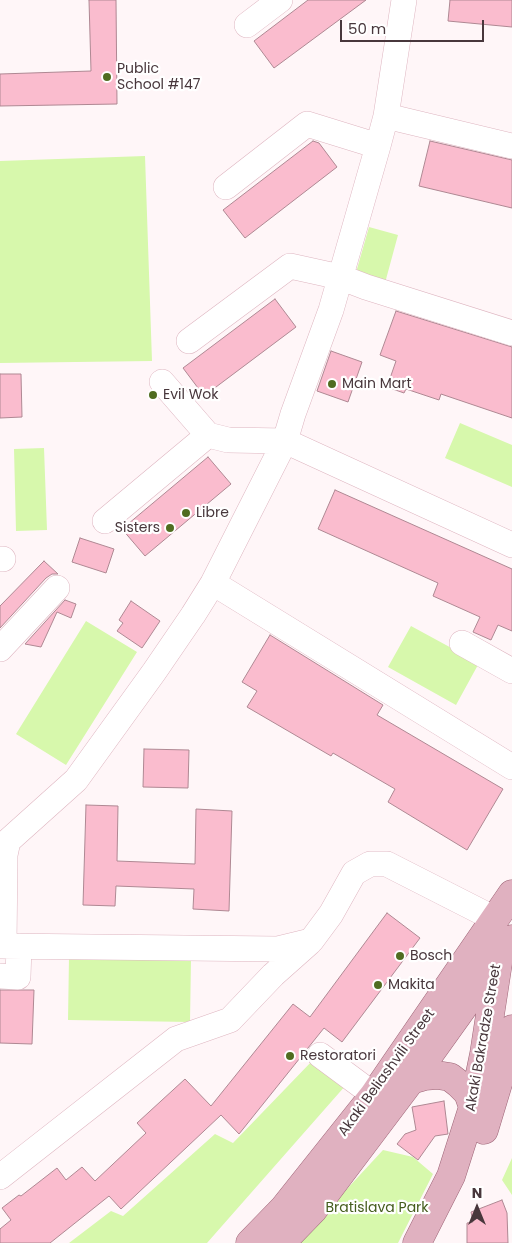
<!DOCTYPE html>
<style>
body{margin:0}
#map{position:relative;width:512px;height:1243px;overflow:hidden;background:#fff6f8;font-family:Poppins,sans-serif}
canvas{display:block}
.north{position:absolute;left:452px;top:1183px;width:50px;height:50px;-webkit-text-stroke:4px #fff;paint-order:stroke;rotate:0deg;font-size:14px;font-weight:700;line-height:20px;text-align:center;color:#48373c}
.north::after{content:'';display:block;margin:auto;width:18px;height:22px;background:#48373c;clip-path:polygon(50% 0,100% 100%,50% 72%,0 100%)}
.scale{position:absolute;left:340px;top:20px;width:144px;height:22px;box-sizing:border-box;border:2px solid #48373c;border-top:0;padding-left:6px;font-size:15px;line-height:18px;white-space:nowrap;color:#48373c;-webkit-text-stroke:4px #fff;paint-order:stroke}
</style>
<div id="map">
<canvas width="512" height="1243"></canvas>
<div class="north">N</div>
<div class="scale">50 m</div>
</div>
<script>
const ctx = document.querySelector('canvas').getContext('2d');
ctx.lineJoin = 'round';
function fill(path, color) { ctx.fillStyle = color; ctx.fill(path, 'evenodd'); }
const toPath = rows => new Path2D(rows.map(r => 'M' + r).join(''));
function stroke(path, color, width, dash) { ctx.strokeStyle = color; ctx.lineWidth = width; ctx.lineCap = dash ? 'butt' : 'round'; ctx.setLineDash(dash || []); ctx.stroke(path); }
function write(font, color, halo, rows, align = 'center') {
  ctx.font = font + ' Poppins,sans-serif'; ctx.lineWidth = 4.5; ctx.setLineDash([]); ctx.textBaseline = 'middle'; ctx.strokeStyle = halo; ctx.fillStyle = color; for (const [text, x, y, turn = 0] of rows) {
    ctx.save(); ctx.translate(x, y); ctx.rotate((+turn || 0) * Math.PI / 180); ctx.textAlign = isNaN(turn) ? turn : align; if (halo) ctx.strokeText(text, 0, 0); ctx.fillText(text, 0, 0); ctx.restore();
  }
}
fill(toPath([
 [145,156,152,361,0,363,0,161],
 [369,227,398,235,385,283,359,276,357,269],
 [460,423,512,445,512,487,445,458],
 [44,448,47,530,16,531,14,449],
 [86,621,137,652,66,765,16,734],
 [411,626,479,663,456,705,388,667],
 [69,957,191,959,190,1022,68,1020],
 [313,1060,346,1085,207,1243,69,1243,111,1211,123,1216,215,1134,233,1143],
 [383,1150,413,1157,433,1174,398,1243,297,1243],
 [512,1158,512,1195,502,1180]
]), '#d7f8ac');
const building = toPath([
 [89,0,116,0,117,104,0,106,0,74,91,71,89,0],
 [308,0,366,0,274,68,254,41,308,0],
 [450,0,512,0,512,27,448,21,450,0],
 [313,141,319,143,337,167,245,238,223,210,313,141],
 [430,141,512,160,512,208,419,186,430,141],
 [275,299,296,327,204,396,183,368,275,299],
 [396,311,512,347,512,418,441,394,439,400,406,389,404,393,387,387,396,361,380,355,396,311],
 [331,351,362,362,348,402,317,391,331,351],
 [0,374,21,374,22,417,0,418,0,374],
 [208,457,231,484,145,556,122,529,208,457],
 [335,490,512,569,512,631,498,625,491,640,473,632,480,617,433,596,438,583,318,529,335,490],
 [80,538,114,549,106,573,72,562,80,538],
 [44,561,58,574,52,574,46,578,0,628,0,606,44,561],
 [65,600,76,604,71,618,57,612,41,647,25,644,65,600],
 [131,601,160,621,142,648,117,631,123,623,119,620,131,601],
 [270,635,383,705,377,715,503,789,467,850,388,802,395,789,333,753,331,756,247,707,257,691,242,682,270,635],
 [144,749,189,750,188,788,143,787,144,749],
 [86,805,118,806,117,861,195,864,196,809,232,811,229,911,193,909,194,889,116,886,115,906,83,905,86,805],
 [387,913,420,938,342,1042,324,1028,239,1134,221,1115,121,1209,109,1196,50,1243,0,1243,0,1229,11,1220,2,1208,19,1195,21,1196,57,1168,66,1180,82,1167,95,1181,146,1133,137,1123,185,1079,211,1106,293,1004,310,1017,387,913],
 [0,990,34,990,32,1044,0,1043,0,990],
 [444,1101,448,1134,435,1136,418,1160,397,1144,405,1134,416,1130,412,1107,444,1101],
 [502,1200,507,1213,508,1243,467,1243,467,1223,473,1222,471,1212,502,1200]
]);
fill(building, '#fabcce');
stroke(building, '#af8893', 1);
const minor = toPath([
 [247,25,280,0],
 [386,116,512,146],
 [226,187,307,124,378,146],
 [189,341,290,266,340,277,366,287,512,333],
 [162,382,208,435],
 [105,521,208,435,228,440,285,441,512,545],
 [0,559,3,559],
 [213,583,512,767],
 [462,643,512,671],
 [0,649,57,588],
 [0,946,278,949,311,941,331,914,354,873,370,864,387,864,495,919],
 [4,946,5,855,8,841,76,780,154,672,193,615,213,583,285,441,293,414,331,310,378,146,386,116,404,0],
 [0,976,18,977,19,946],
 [320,1055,374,1095],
 [0,1177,176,1039,230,1020,273,975,309,943]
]);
const major = toPath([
 [411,1080,425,1076,437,1075,450,1077,459,1084,468,1093,473,1107],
 [484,1130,504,1064,512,1029],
 [250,1243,284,1208,374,1095,512,894],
 [281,1243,313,1210,411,1080,512,939],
 [417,1243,451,1176,473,1107,484,1054,498,963]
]);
stroke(minor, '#deb5c0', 26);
stroke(major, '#9d6476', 29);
stroke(minor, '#fff', 25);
stroke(major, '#e0b1c0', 28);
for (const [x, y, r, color] of [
 [107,77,5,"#506c20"],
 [332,384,5,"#506c20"],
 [153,395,5,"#506c20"],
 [186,513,5,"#506c20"],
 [170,528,5,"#506c20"],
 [400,956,5,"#506c20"],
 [378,985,5,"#506c20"],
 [290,1056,5,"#506c20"]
]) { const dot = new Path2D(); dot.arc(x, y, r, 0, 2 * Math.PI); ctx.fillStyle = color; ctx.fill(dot); stroke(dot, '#fff', 2); }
write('14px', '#48373c', '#fff', [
 ["Public",117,69],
 ["School #147",117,85],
 ["Main Mart",342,384],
 ["Evil Wok",163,395],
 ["Libre",196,513],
 ["Sisters",160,528,"right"],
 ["Bosch",410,956],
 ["Makita",388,985],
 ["Restoratori",300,1056]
], 'left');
write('14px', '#48373c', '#fff', [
 ["Akaki Bakradze Street",484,1038,-80],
 ["Akaki Beliashvili Street",387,1073,-54]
]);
write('14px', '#455d1e', '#fff', [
 ["Bratislava Park",377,1208]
]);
</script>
